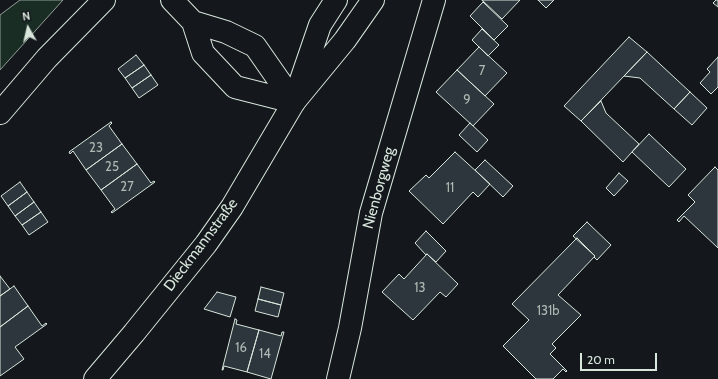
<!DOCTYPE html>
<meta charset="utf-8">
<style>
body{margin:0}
#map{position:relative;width:718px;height:379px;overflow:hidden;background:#14181c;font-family:Cabin,sans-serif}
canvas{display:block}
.north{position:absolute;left:8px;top:8px;width:40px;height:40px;-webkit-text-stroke:3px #14181c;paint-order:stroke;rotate:352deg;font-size:11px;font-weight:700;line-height:16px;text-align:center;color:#d8e6dc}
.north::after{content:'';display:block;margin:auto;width:14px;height:18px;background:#d8e6dc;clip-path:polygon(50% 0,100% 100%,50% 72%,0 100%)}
.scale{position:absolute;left:580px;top:353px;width:77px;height:18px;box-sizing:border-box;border:2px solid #d8e6dc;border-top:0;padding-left:5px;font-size:12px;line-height:14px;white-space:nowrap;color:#d8e6dc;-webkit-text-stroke:3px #14181c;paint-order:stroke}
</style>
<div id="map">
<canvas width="718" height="379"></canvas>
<div class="north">N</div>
<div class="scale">20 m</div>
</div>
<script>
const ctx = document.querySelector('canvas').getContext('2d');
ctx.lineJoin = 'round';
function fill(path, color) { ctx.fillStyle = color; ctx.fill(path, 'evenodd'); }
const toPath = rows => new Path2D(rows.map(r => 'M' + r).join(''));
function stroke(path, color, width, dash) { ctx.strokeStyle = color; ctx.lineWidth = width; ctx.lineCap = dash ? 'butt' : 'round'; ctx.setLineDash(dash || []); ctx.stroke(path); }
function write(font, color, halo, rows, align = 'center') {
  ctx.font = font + ' Cabin,sans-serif'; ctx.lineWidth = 3; ctx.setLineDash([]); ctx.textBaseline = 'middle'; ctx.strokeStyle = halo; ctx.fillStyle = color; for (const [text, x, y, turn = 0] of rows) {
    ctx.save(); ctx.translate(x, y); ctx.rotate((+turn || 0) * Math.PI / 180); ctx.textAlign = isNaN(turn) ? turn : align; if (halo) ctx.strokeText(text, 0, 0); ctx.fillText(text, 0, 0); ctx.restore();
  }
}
const green = toPath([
 [20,0,63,0,0,70,0,15,20,0]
]);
fill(green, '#1a2d24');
stroke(green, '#939e99', 1);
const building = toPath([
 [482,0,520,0,502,19,482,0],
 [538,0,554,0,546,8,538,0],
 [716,0,718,0,718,7,713,3,716,0],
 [483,2,508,26,494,40,470,16,483,2],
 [482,29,499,45,488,56,472,40,482,29],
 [629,37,647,52,581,121,564,106,629,37],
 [479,47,507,73,485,96,457,70,479,47],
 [647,52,690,92,674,109,640,78,624,76,647,52],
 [136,55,144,65,125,78,118,69,136,55],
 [718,57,718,87,711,94,700,83,710,72,707,69,718,57],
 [144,65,151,75,132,88,125,78,144,65],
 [457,70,494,104,473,126,436,92,457,70],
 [151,75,158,85,139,98,132,88,151,75],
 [690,92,707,108,692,125,674,109,690,92],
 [601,101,606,113,639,144,623,162,581,121,601,101],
 [111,122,112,123,109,126,122,144,86,170,73,151,70,154,69,152,111,122],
 [470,123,488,140,477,152,459,135,470,123],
 [649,134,686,169,669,187,632,152,649,134],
 [122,144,137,164,101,190,86,170,122,144],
 [455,152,490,184,478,197,473,192,443,224,409,191,426,175,429,178,455,152],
 [485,160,513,186,503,197,475,170,485,160],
 [137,164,151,183,154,181,155,182,112,213,111,212,115,209,101,190,137,164],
 [715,167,718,170,718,248,684,216,679,222,677,220,695,202,688,195,715,167],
 [619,173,628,181,614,196,606,188,619,173],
 [20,182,27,192,8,206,1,196,20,182],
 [27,192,34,202,15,216,8,206,27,192],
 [34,202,41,212,22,225,15,216,34,202],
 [41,212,48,222,29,235,22,225,41,212],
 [587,222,611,245,597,260,594,257,595,256,573,236,587,222],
 [426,231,446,251,436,262,427,254,426,255,415,243,426,231],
 [577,238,595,256,558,295,581,315,552,344,556,348,550,354,567,371,566,372,563,369,553,379,536,379,503,346,529,320,512,304,577,238],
 [427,254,458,284,446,297,440,292,413,320,382,292,399,274,404,279,427,254],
 [0,276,10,289,0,296,0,276],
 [14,286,28,306,0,327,0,296,14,286],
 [261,287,284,293,281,305,258,299,261,287],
 [217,292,236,297,230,317,204,309,217,292],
 [258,299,281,305,278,317,255,311,258,299],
 [28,306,42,326,46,323,47,324,15,347,24,359,0,376,0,327,28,306],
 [235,319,237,320,236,324,259,330,247,372,224,366,223,370,222,370,235,319],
 [259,330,281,336,282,332,284,332,271,379,247,372,259,330]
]);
fill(building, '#2c363c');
stroke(building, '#d8e6dc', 1);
const minor = toPath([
 [172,0,193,22,203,53,235,87,294,102],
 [193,22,226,32,255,46,294,102],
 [0,113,47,58,104,0],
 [338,379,350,328,371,213,434,0]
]);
const tertiary = toPath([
 [298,89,320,25,336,0],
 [95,379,134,333,206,244,232,207,294,102,345,40,373,0]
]);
stroke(minor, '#d8e6dc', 24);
stroke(tertiary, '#d8e6dc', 24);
stroke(minor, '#14181c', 22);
stroke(tertiary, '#14181c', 22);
write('13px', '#adbab4', null, [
 ["7",482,71],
 ["9",467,100],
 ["23",96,148],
 ["25",112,167],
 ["27",127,187],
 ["11",450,188],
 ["13",420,288],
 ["131b",548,311],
 ["16",241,348],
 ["14",265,354]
]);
write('15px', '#d8e6dc', '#14181c', [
 ["Nienborgweg",379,188,-75],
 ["Dieckmannstraße",201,245,-53]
]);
</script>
